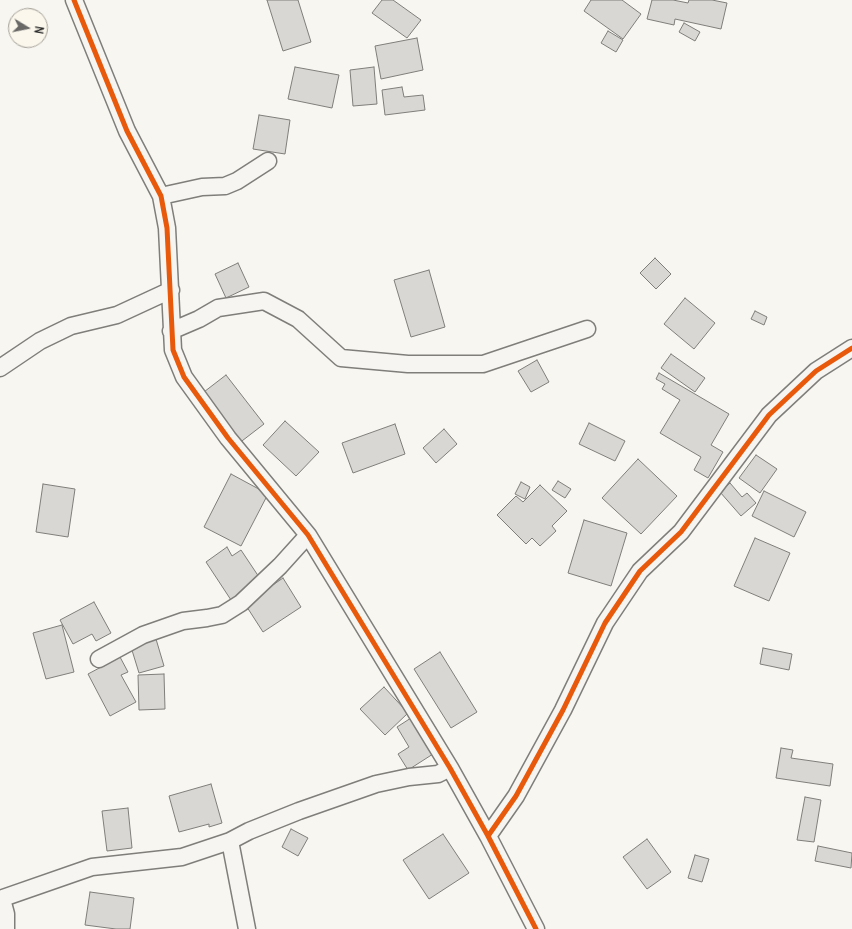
<!DOCTYPE html>
<style>
body{margin:0}
#map{position:relative;width:852px;height:929px;overflow:hidden;background:#f8f6f0;font-family:Delius,sans-serif}
canvas{display:block}
.north{position:absolute;left:8px;top:8px;width:40px;height:40px;box-sizing:border-box;background:#fbf7ec;border:1px solid #a29f99;border-radius:50%;rotate:100deg;font-size:11px;font-weight:700;line-height:16px;text-align:center;color:#1c1c1c}
.north::after{content:'';display:block;margin:auto;width:14px;height:18px;background:#696866;clip-path:polygon(50% 0,100% 100%,50% 72%,0 100%)}
</style>
<div id="map">
<canvas width="852" height="929"></canvas>
<div class="north">N</div>
</div>
<script>
const ctx = document.querySelector('canvas').getContext('2d');
ctx.lineJoin = 'round';
function fill(path, color) { ctx.fillStyle = color; ctx.fill(path, 'evenodd'); }
const toPath = rows => new Path2D(rows.map(r => 'M' + r).join(''));
function stroke(path, color, width, dash) { ctx.strokeStyle = color; ctx.lineWidth = width; ctx.lineCap = dash ? 'butt' : 'round'; ctx.setLineDash(dash || []); ctx.stroke(path); }
const building = toPath([
 [267,0,298,0,311,42,283,51,267,0],
 [382,0,393,0,421,20,407,38,372,13,382,0],
 [591,0,622,0,641,14,623,39,584,11,591,0],
 [652,0,673,0,688,3,689,0,712,0,727,3,721,29,675,19,674,25,647,19,652,0],
 [684,23,700,32,695,41,679,32,684,23],
 [608,31,623,40,616,52,601,43,608,31],
 [417,38,423,70,381,79,375,46,417,38],
 [295,67,339,75,332,108,288,99,295,67],
 [374,67,377,104,353,106,350,70,374,67],
 [402,87,404,97,423,95,425,110,385,115,382,90,402,87],
 [259,115,290,120,285,154,253,149,259,115],
 [655,258,671,274,656,289,640,273,655,258],
 [238,263,249,287,226,298,215,274,238,263],
 [429,270,445,327,411,337,394,280,429,270],
 [685,298,715,323,694,349,664,324,685,298],
 [755,311,767,317,764,325,751,319,755,311],
 [671,354,705,378,695,392,661,368,671,354],
 [537,360,549,382,531,392,518,371,537,360],
 [659,373,729,414,711,445,723,452,708,478,694,470,701,457,660,433,680,400,662,389,665,384,656,379,659,373],
 [226,375,264,424,238,444,200,395,226,375],
 [285,421,319,452,296,476,263,445,285,421],
 [589,423,625,441,615,461,579,444,589,423],
 [395,424,405,454,353,473,342,443,395,424],
 [444,429,457,444,436,463,423,448,444,429],
 [756,455,777,469,760,493,739,478,756,455],
 [638,459,677,496,641,534,602,498,638,459],
 [231,474,268,494,241,546,204,527,231,474],
 [558,481,571,489,565,498,552,490,558,481],
 [521,482,530,487,525,499,515,494,521,482],
 [730,483,742,497,747,493,756,503,741,516,720,492,730,483],
 [43,484,75,489,68,537,36,532,43,484],
 [540,485,567,511,552,526,556,531,540,546,532,538,526,544,497,515,516,496,523,502,540,485],
 [764,491,806,512,794,537,752,516,764,491],
 [584,520,627,533,611,586,568,573,584,520],
 [755,538,790,553,769,601,734,586,755,538],
 [227,547,232,556,241,550,261,580,231,600,206,562,227,547],
 [283,578,301,607,263,632,245,604,283,578],
 [94,602,111,633,96,641,92,634,73,644,60,620,94,602],
 [62,625,74,672,46,679,33,633,62,625],
 [156,639,164,666,139,673,131,647,156,639],
 [763,648,792,654,789,670,760,664,763,648],
 [440,652,477,712,451,728,414,669,440,652],
 [120,657,128,672,121,675,136,702,110,716,88,674,120,657],
 [164,674,165,709,139,710,138,675,164,674],
 [384,687,408,713,385,735,360,709,384,687],
 [411,718,433,754,408,770,398,754,409,747,397,727,411,718],
 [781,748,793,750,791,758,833,764,830,786,776,778,781,748],
 [211,784,222,823,209,827,209,824,179,832,169,796,211,784],
 [805,797,821,800,814,842,797,840,805,797],
 [128,808,132,848,107,851,102,811,128,808],
 [291,829,308,838,298,856,282,847,291,829],
 [443,834,469,873,429,899,403,860,443,834],
 [647,839,671,872,647,889,623,857,647,839],
 [818,846,852,853,851,868,815,861,818,846],
 [695,855,709,859,702,882,688,878,695,855],
 [90,892,134,898,130,929,116,929,85,925,90,892]
]);
fill(building, '#d9d7d3');
stroke(building, '#7f7e7b', 1);
const minor = toPath([
 [74,0,127,131,161,196,167,228,173,350,184,377,228,438,308,535,450,768,488,836,536,929],
 [161,196,202,187,225,186,237,181,268,161],
 [171,331,199,319,218,308,264,301,298,319,341,358,408,364,483,364,587,329],
 [0,368,40,341,71,326,117,315,171,290],
 [99,659,143,635,183,621,207,618,222,615,241,603,280,566,308,535],
 [488,836,516,796,563,710,605,623,640,571,681,532,769,415,816,371,852,348],
 [230,841,247,929],
 [0,899,92,867,182,857,230,841,249,831,299,811,376,784,409,777,438,774,450,768],
 [2,899,6,914,6,929]
]);
stroke(minor, '#7f7e7b', 19);
stroke(minor, '#f6f5f1', 16);
stroke(toPath([
 [74,0,127,131,161,196,167,228,173,350,184,377,228,438,308,535,450,768,488,836,536,929],
 [488,836,516,796,563,710,605,623,640,571,681,532,769,415,816,371,852,348]
]), '#e8590c', 5);
</script>
